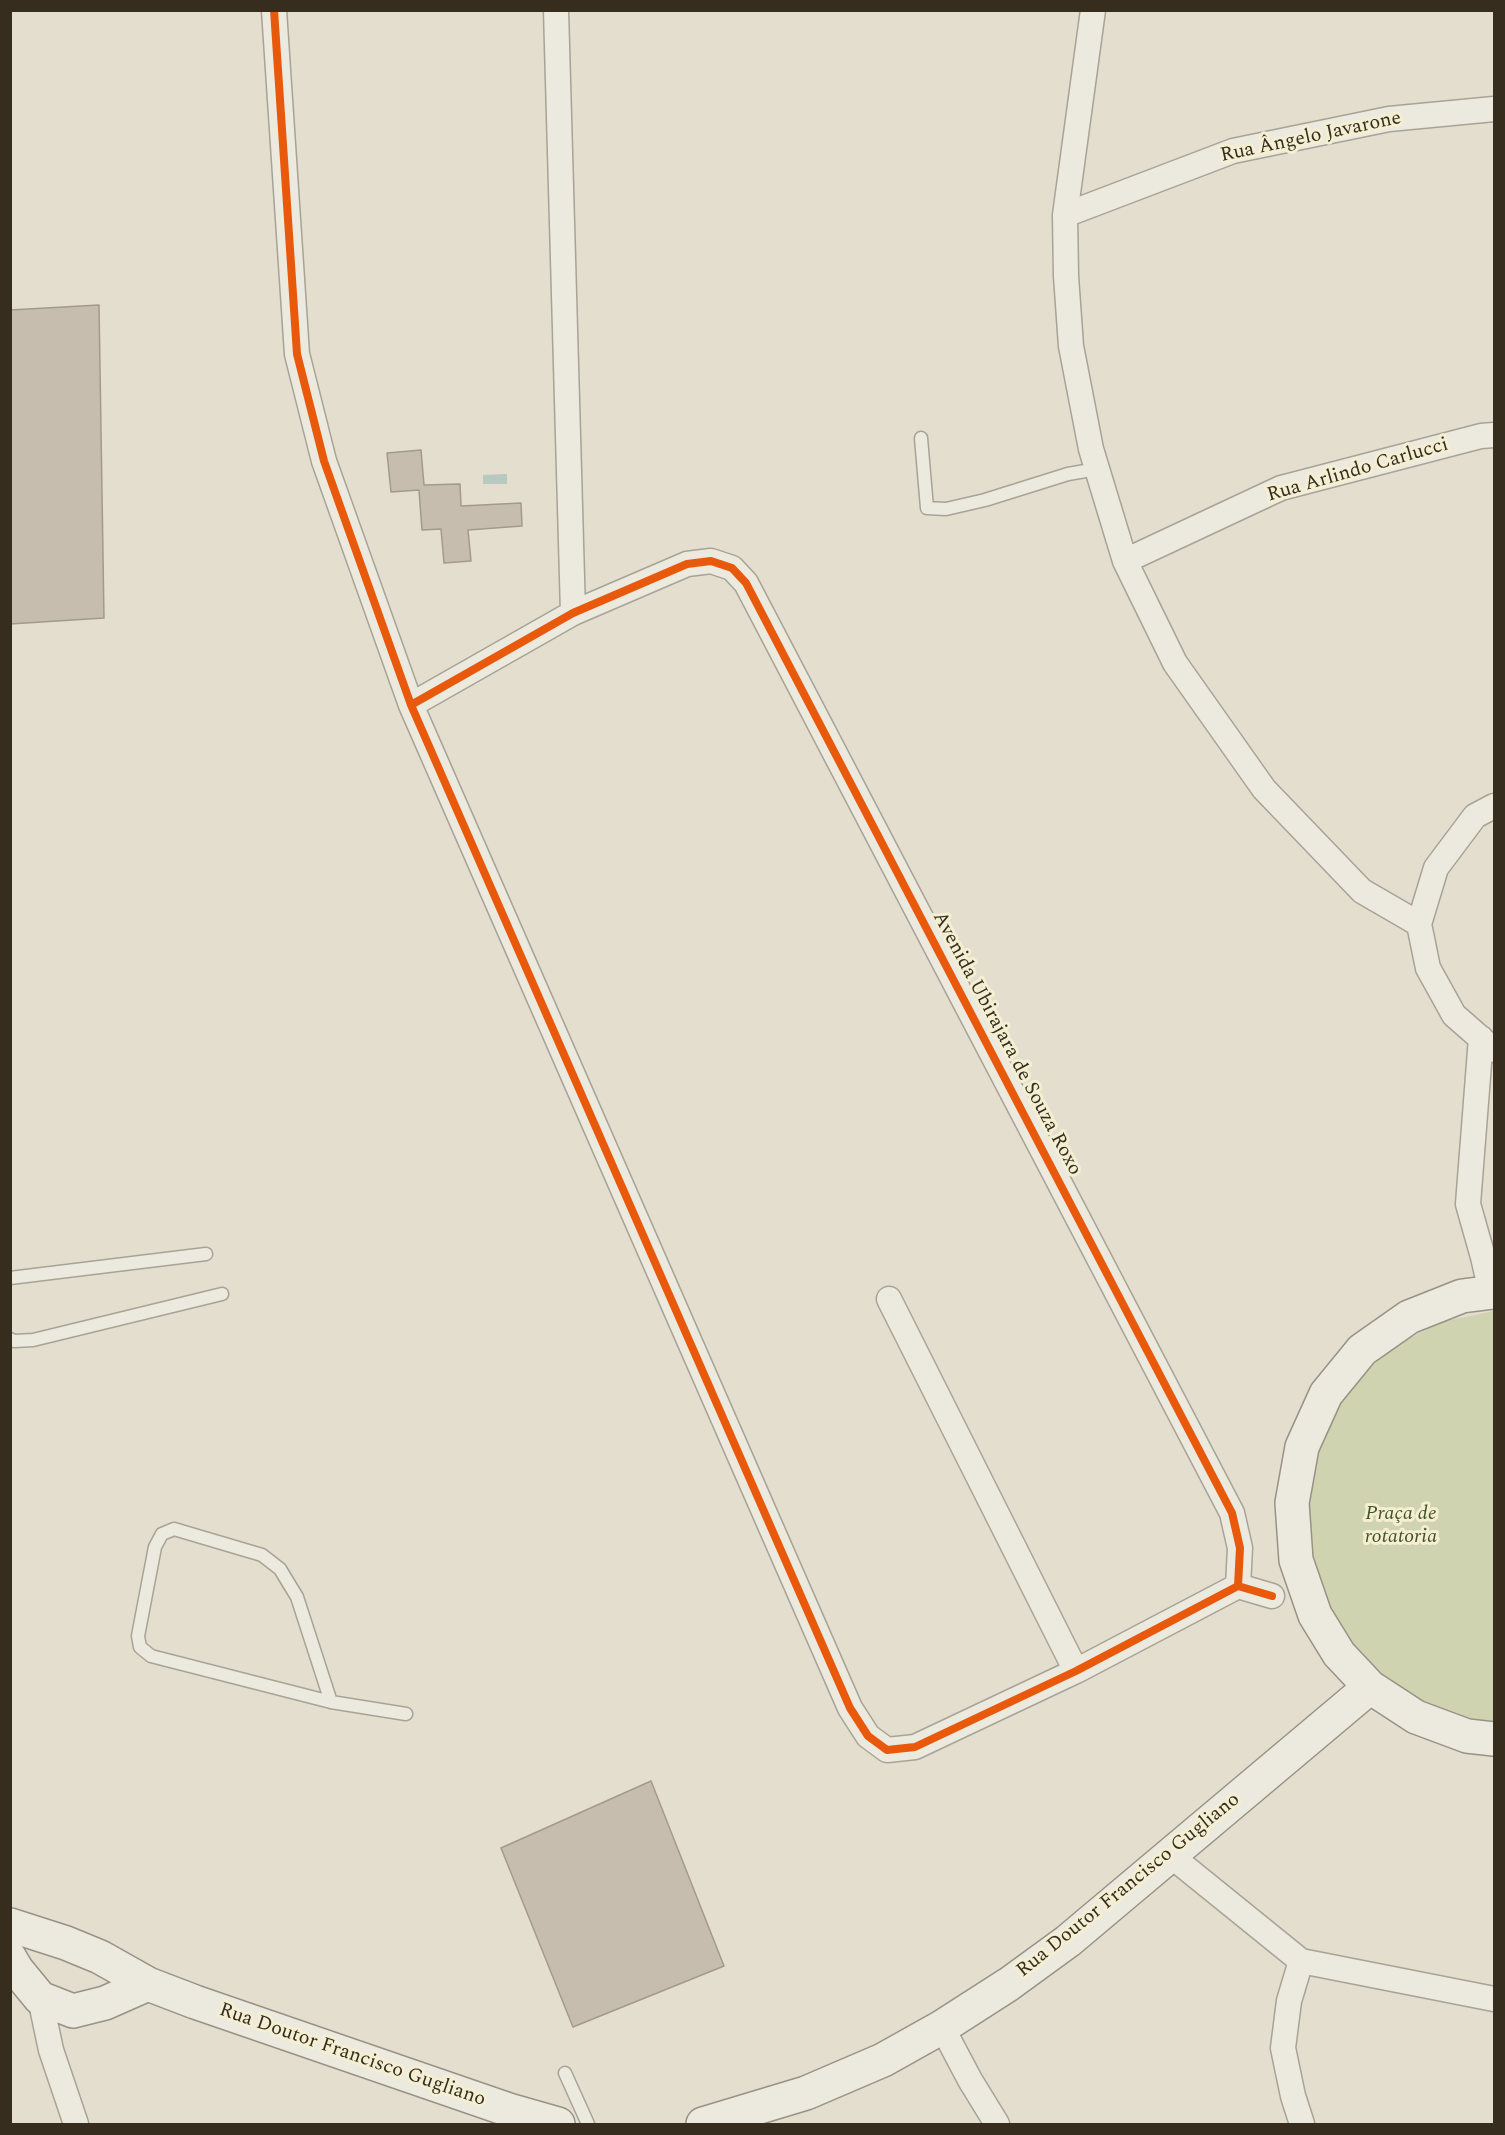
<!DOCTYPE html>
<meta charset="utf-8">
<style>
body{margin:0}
#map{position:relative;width:1505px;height:2135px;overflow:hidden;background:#e3decd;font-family:Spectral,serif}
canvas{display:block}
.frame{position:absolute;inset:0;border:12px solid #372d1f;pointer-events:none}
</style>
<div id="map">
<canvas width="1505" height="2135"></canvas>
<div class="frame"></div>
</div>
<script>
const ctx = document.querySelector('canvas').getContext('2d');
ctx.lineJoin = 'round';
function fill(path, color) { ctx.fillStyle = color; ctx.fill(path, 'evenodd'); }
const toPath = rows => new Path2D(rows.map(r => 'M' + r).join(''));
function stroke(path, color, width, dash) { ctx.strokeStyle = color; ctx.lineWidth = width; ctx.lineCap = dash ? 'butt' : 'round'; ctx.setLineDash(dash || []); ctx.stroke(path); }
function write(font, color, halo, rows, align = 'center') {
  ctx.font = font + ' Spectral,serif'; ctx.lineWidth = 6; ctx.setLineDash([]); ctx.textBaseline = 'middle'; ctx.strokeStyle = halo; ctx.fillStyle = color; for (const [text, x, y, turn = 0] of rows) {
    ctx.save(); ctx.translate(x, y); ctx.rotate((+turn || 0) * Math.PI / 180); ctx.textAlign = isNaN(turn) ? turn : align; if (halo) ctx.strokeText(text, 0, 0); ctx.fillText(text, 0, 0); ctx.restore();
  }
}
fill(toPath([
 [1494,1311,1494,1723,1474,1722,1422,1705,1377,1675,1340,1635,1316,1587,1304,1534,1307,1480,1323,1428,1353,1383,1393,1347,1441,1322]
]), '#cfd3b0');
fill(toPath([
 [507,474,507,484,483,484,483,475]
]), '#b8c9c0');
const building = toPath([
 [99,305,104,618,10,624,10,310,99,305],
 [421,450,424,485,460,484,461,506,521,503,522,526,468,530,471,561,444,563,441,529,422,530,419,490,391,492,387,453,421,450],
 [651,1781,724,1966,573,2027,501,1848,651,1781]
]);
fill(building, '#c7bdae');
stroke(building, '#a39a8d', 1.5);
const service = toPath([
 [921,438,927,508,946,509,985,500,1068,474,1097,469],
 [10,1278,206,1254],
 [10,1339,14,1341,33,1340,222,1294],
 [331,1702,297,1597,280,1569,262,1555,174,1529,162,1534,155,1547,138,1636,140,1647,151,1656,331,1702,406,1714],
 [565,2073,588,2124]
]);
const minor = toPath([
 [274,10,297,354,324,461,411,705,850,1708,868,1736,887,1750,915,1747,1076,1671,1238,1586,1272,1596],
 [556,10,573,613],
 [1093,10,1065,215,1066,276,1071,346,1091,449,1125,561,1175,663,1264,789,1362,891,1419,924],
 [1065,215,1233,151,1389,119,1494,109],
 [1125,561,1281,488,1481,436,1494,435],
 [411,705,573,613,687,564,711,561,732,568,746,583,1232,1513,1240,1548,1238,1586],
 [1494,806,1475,816,1436,868,1419,924,1428,968,1454,1015,1494,1050],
 [1481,1038,1468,1204,1483,1257,1491,1292],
 [889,1299,1076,1671],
 [1170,1855,1301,1961,1494,1999],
 [1301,1961,1289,2001,1283,2048,1293,2096,1302,2124],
 [40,1998,51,2050,76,2124],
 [942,2027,970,2080,997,2124]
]);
const secondary = toPath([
 [1494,1292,1462,1296,1409,1317,1362,1350,1326,1394,1302,1447,1292,1503,1296,1560,1315,1615,1339,1654,1370,1687,1416,1717,1467,1736,1494,1739],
 [10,1925,66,1943,100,1957,148,1984,195,2002,509,2110,558,2124],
 [10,1958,17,1970,40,1998,73,2011,105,2003,148,1984],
 [703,2124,806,2093,883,2060,942,2027,1009,1984,1068,1941,1370,1687]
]);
stroke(service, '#a8a396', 15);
stroke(minor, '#a8a396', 27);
stroke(secondary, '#989286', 36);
stroke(service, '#ece9de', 12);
stroke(minor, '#ece9de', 24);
stroke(secondary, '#ece9de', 33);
stroke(toPath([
 [274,10,297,354,324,461,411,705,850,1708,868,1736,887,1750,915,1747,1076,1671,1238,1586,1272,1596],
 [411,705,573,613,687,564,711,561,732,568,746,583,1232,1513,1240,1548,1238,1586]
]), '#e8590c', 8);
write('20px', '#372d1f', '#f4eed3', [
 ["Rua Ângelo Javarone",1311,138,-12],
 ["Rua Arlindo Carlucci",1358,471,-16],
 ["Avenida Ubirajara de Souza Roxo",1006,1044,62],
 ["Rua Doutor Francisco Gugliano",1129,1886,-39],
 ["Rua Doutor Francisco Gugliano",352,2056,19]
]);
write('italic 20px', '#435226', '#f4eed3', [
 ["Praça de",1401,1515],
 ["rotatoria",1401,1538]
]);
</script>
